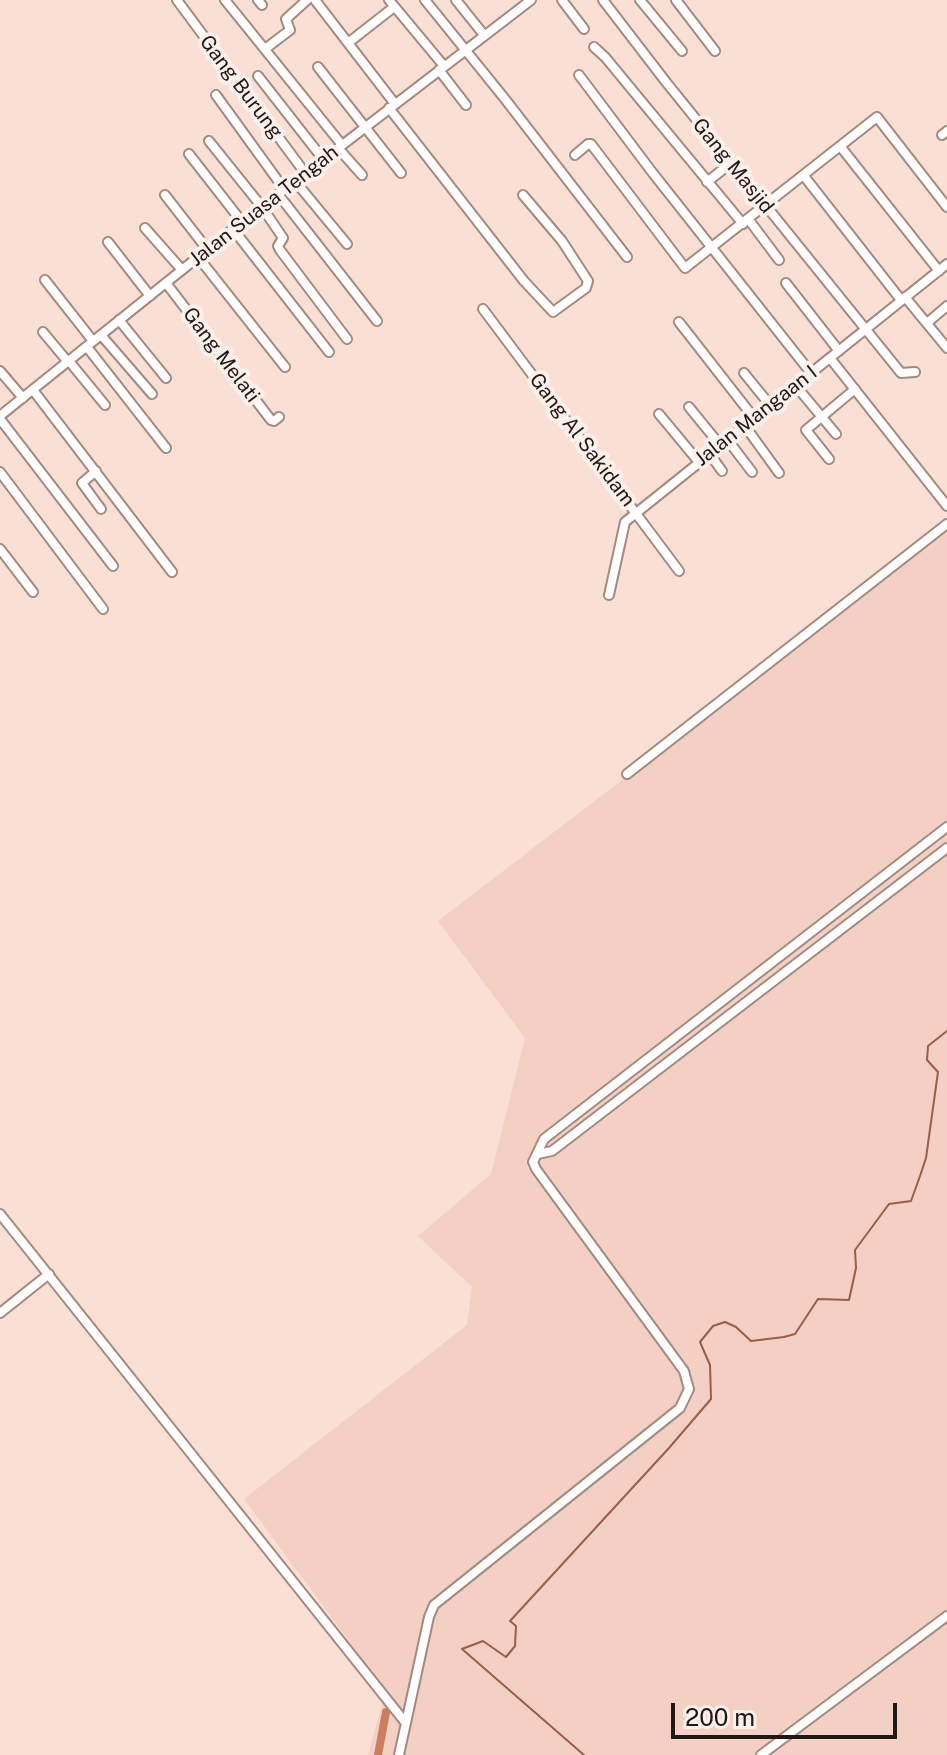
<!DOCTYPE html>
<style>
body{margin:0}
#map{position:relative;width:947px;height:1755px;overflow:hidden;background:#fadfd4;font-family:"Public Sans",sans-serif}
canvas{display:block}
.scale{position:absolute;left:671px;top:1703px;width:226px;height:36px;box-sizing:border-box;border:4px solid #211814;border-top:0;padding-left:10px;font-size:24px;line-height:28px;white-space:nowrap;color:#211814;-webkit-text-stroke:6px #fbf0ec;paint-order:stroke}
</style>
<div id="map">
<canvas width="947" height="1755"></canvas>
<div class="scale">200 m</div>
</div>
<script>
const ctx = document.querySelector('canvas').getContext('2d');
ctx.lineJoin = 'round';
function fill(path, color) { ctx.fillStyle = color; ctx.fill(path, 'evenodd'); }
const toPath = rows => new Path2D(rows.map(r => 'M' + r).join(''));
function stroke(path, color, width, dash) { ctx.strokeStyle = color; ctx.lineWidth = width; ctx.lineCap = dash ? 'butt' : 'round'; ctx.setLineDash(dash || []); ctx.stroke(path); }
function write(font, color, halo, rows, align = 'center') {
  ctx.font = font + ' "Public Sans",sans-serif'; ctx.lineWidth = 8; ctx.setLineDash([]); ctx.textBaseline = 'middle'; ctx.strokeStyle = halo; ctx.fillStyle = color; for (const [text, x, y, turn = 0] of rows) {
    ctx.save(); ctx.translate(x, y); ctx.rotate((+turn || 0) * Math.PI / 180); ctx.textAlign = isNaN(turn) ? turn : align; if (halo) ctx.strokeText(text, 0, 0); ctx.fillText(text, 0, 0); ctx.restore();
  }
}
fill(toPath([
 [947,531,947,1755,368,1755,386,1691,244,1499,467,1325,472,1287,418,1236,491,1174,525,1038,438,921]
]), '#f3d0c3');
stroke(toPath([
 [584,1755,462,1649,483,1641,506,1657,515,1646,516,1626,510,1621,669,1448,711,1399,710,1365,700,1342,713,1326,725,1322,736,1327,751,1341,784,1337,795,1334,818,1299,849,1300,856,1268,855,1250,889,1204,911,1201,920,1176,926,1158,938,1072,927,1060,928,1046,947,1031]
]), '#995f48', 2);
stroke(toPath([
 [378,1755,386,1712]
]), '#cc7d5f', 8);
const minor = toPath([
 [177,0,305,173],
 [225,0,342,145],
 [258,0,262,5],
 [315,0,395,104],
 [389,0,444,66],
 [425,0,505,99,627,257],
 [456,0,484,35],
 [562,0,584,29],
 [603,0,666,82,901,373,915,372],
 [640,0,682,51],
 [676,0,715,51],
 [348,43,394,7],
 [594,47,605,57,743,224],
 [265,49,290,30,286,19,307,0],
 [318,67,401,173],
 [439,70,466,105],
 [579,75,652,172,811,373],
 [258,76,323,159],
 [216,95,284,189],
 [389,108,524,281,553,312,586,288,588,281,562,241,523,195],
 [942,135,947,131],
 [209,141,262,207,283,238,278,246,280,250,347,339],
 [840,146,939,271],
 [338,148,362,175],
 [189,154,242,222],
 [575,155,588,144,591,144,685,268,877,117,947,207],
 [804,176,901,300],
 [295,181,347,244],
 [707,182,731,163],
 [278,194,377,321],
 [165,195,207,249],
 [749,220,779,260],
 [145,228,182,270],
 [233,229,329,352],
 [108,242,150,296],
 [198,257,285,367],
 [45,280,93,341],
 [166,283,271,420,274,421,279,417],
 [786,283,839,351],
 [905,297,947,348],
 [483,309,679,571],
 [119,320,166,378],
 [679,322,754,418],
 [927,323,947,306],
 [43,332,68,362],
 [101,335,152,394],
 [87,347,166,448],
 [830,358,947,506],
 [69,361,105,405],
 [0,371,23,398],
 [744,373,770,405],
 [796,386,836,434],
 [33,390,172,572],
 [689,407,720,445],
 [659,414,698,461],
 [0,416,233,229,531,0],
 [0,419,113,566],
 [745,426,779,473],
 [727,439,752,472],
 [709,453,722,471],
 [829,459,806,430,855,389],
 [96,471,82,483,101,509],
 [0,472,103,609],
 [0,549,33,592],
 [609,595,625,522,947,264],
 [627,774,947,524],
 [538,1154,552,1151,947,848],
 [0,1214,405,1722],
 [0,1313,49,1274],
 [399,1755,429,1617,434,1605,680,1408,689,1389,684,1371,536,1169,533,1162,544,1139,947,827],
 [761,1755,947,1616]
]);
stroke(minor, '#a38a81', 12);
stroke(minor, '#fff', 8);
write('20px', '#211814', '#fbf0ec', [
 ["Gang Burung",241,87,53],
 ["Gang Masjid",733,166,51],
 ["Jalan Suasa Tengah",264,206,-38],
 ["Gang Melati",221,355,53],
 ["Jalan Mangaan I",756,416,-38],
 ["Gang Al Sakidam",582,440,53]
]);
</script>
